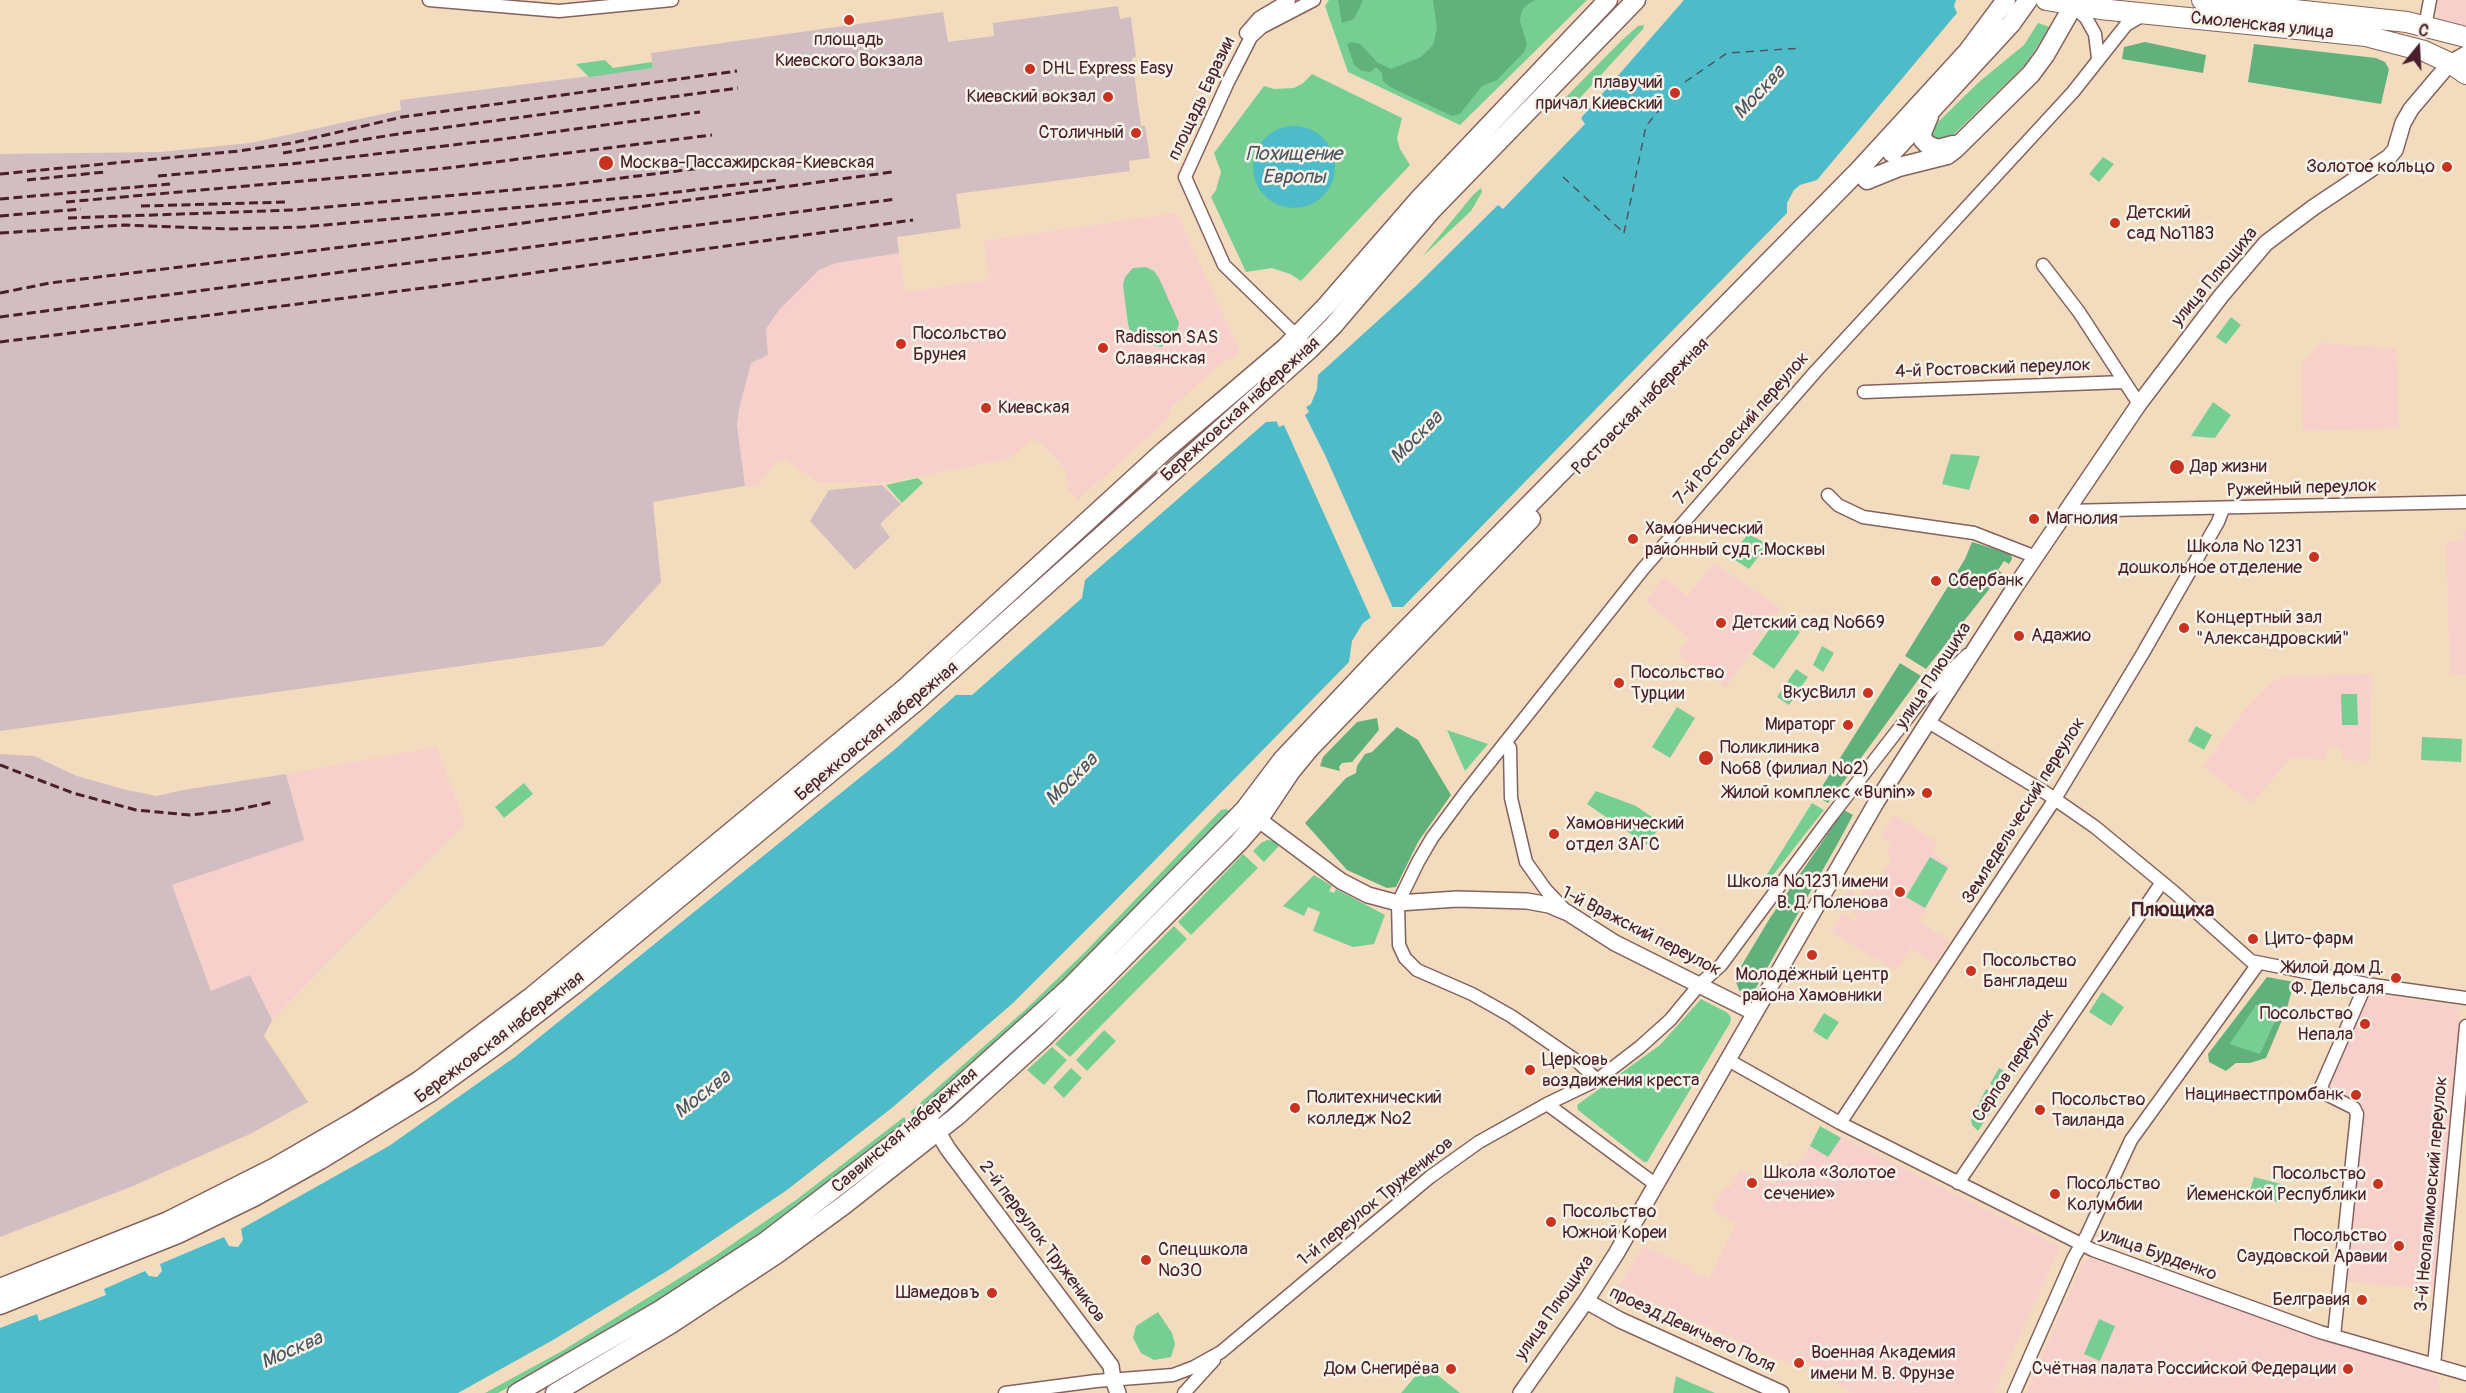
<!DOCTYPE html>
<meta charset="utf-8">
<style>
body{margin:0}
#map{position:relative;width:2466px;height:1393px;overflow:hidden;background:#f3dcbe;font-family:Pangolin,sans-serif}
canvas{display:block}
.north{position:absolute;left:2388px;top:18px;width:60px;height:60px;-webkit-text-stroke:4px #f7f3e8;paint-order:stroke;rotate:18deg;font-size:16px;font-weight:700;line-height:24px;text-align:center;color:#4a1f2b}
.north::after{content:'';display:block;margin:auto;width:21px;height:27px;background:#4a1f2b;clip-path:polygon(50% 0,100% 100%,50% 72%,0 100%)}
</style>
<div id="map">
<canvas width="2466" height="1393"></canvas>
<div class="north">С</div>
</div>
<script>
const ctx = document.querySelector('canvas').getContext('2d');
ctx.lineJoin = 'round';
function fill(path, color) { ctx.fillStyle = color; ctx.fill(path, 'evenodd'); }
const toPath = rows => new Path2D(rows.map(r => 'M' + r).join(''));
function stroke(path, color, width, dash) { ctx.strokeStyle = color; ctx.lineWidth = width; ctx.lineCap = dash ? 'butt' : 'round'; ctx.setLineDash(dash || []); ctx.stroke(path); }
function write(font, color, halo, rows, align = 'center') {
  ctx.font = font + ' Pangolin,sans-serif'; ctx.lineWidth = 5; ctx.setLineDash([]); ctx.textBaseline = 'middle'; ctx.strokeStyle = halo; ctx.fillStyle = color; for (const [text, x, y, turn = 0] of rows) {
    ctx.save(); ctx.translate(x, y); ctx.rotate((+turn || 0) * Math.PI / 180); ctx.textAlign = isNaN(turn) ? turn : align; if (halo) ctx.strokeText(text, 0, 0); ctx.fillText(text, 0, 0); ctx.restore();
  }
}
fill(toPath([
 [2438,0,2466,0,2466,30,2436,20],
 [1177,213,1240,352,1218,366,1172,407,1166,421,1078,500,1069,491,1066,470,1042,444,1032,439,1008,459,884,483,817,482,786,460,775,463,757,487,745,486,737,425,739,409,751,363,767,355,766,329,779,310,819,270,836,263,899,253,905,292,989,280,984,241],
 [2321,343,2396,349,2399,428,2303,431,2302,364],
 [2463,531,2466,531,2466,674,2450,674,2446,542,2463,541],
 [1714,563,1780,608,1726,688,1678,655,1689,638,1646,601,1665,577,1688,596],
 [2372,674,2369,762,2344,760,2340,747,2327,747,2326,760,2292,758,2251,803,2203,767,2244,711,2271,683,2283,677],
 [437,747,465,824,272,1020,250,975,212,991,172,885,303,840,286,774],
 [1894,815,1937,842,1931,852,1950,866,1919,921,1949,941,1935,964,1911,948,1896,971,1831,932,1842,913,1854,921,1858,915,1840,904,1849,890,1860,897,1866,887,1872,891,1892,858,1886,854,1892,844,1881,837],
 [2372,993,2460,1007,2436,1290,2346,1281,2362,1113,2358,1104,2331,1091,2329,1087,2368,998],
 [1820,1126,2060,1247,1994,1393,1853,1393,1827,1379,1829,1372,1801,1360,1798,1366,1788,1363,1619,1287,1643,1246,1692,1268,1690,1272,1709,1280,1736,1223,1712,1210,1723,1189,1731,1186,1740,1170,1775,1185,1788,1162,1796,1165,1800,1164],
 [2090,1258,2249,1313,2271,1323,2430,1371,2439,1379,2440,1393,2026,1393,2083,1262]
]), '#f7d0cb');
fill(toPath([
 [1118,6,1120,19,1131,17,1136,57,1132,58,1141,126,1145,126,1150,158,1129,161,1130,171,956,194,961,228,897,237,899,253,836,263,819,270,779,310,766,329,768,355,751,363,739,409,737,425,745,486,653,502,661,582,603,646,0,731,0,154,160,152,250,143,401,110,400,100,653,68,651,53,943,12,948,42,994,36,993,23],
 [882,485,901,504,880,524,890,537,855,570,810,521,829,490],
 [0,754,34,756,77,776,127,790,157,796,183,790,286,774,304,840,172,885,211,991,250,975,272,1020,264,1036,308,1102,250,1134,133,1186,0,1237]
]), '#d2bec2');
fill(toPath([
 [1329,0,1587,0,1460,125,1348,72,1325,6],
 [2038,23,2050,27,2026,64,1949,139,1934,141,1929,133,1938,122,1979,82,2024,45],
 [1644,25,1643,29,1579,99,1574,103,1565,100,1566,97,1621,41,1638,26],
 [605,60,613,68,652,62,653,68,589,77,576,64],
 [1312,74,1402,118,1397,138,1400,149,1410,165,1301,281,1290,274,1272,268,1246,272,1211,197,1216,190,1221,172,1214,153,1264,86,1274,89,1294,88,1303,83],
 [2103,157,2114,164,2099,182,2089,174],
 [1481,188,1482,192,1471,211,1422,257,1473,195],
 [1146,267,1154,271,1159,278,1179,323,1175,337,1161,347,1140,342,1130,331,1128,324,1123,285,1125,277,1133,268],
 [2231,317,2241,325,2226,344,2216,337],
 [2213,402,2231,415,2215,438,2191,436],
 [1951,454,1980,456,1969,490,1942,484],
 [918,478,923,483,902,503,886,485],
 [1748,534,1768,544,1749,569,1730,557],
 [1778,617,1800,632,1774,669,1752,654],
 [1822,646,1834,653,1823,672,1813,665],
 [1796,669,1808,677,1789,705,1777,697],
 [2341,694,2357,694,2358,725,2342,725],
 [1677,707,1695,718,1670,758,1652,747],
 [2196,726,2212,735,2204,750,2188,741],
 [1447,730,1488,744,1465,771],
 [2422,737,2462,739,2461,762,2421,760],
 [524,783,533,794,504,818,495,807],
 [1596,791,1636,806,1662,824,1647,845,1587,804],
 [1812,803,1824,810,1770,879,1766,876],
 [1226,809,1230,811,1209,835,1090,958,915,1117,910,1112,1025,1010,1085,952,1221,810],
 [1267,840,1275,841,1279,846,1264,862,1253,851,1261,843],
 [1243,854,1258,868,1191,935,1178,922],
 [1930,857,1948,868,1925,908,1906,897],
 [1314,875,1332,886,1329,891,1334,893,1336,889,1385,915,1374,944,1353,947,1313,931,1320,912,1308,907,1304,916,1283,906],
 [1174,926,1187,939,1070,1057,1055,1044],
 [2102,992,2124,1007,2111,1026,2089,1012],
 [1701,999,1728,1013,1731,1018,1730,1023,1647,1162,1644,1162,1578,1110,1577,1105,1660,1045],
 [2255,1005,2278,1014,2260,1055,2230,1044],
 [1824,1013,1839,1022,1827,1040,1813,1031],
 [1104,1030,1116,1041,1087,1071,1076,1060],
 [1052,1047,1067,1060,1044,1085,1027,1070],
 [1071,1068,1082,1078,1064,1098,1053,1087],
 [1999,1068,2010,1075,2002,1091,1990,1084],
 [1986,1089,2001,1096,1978,1131,1972,1125,1971,1120],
 [904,1117,908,1123,816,1194,744,1246,624,1322,566,1356,498,1393,485,1393,562,1351,715,1256,796,1200],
 [1820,1126,1841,1138,1828,1157,1810,1146],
 [2254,1177,2285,1185,2281,1203,2249,1194],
 [1158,1312,1172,1333,1175,1344,1171,1357,1154,1360,1141,1353,1133,1338,1136,1326],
 [2099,1319,2115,1326,2100,1361,2084,1354],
 [1425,1365,1460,1393,1401,1393],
 [1676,1376,1689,1382,1715,1393,1673,1393]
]), '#77ce93');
fill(toPath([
 [1338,0,1363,0,1354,19,1342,23],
 [1433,0,1535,0,1525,6,1521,13,1520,21,1527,44,1524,52,1497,80,1482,86,1460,114,1452,116,1390,87,1383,81,1382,73,1376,67,1370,72,1362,71,1354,65,1347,44,1352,42,1360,44,1377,62,1391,69,1421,57,1433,45,1437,29],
 [2145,42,2206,55,2203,73,2122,59,2124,47],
 [2254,44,2376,58,2385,62,2389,69,2381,104,2248,82],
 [1972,542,2011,554,2012,559,2009,564,2004,561,1998,570,2002,573,1926,669,1905,656,1965,559],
 [1900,663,1921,676,1828,803,1816,796],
 [1377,718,1379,730,1352,762,1342,763,1339,767,1340,771,1320,766,1323,757,1357,722],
 [1397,727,1418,740,1451,795,1418,842,1396,887,1387,888,1347,870,1305,823,1346,778,1356,773,1357,766,1365,754,1372,752],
 [1844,810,1853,815,1838,843,1753,993,1744,994,1739,990,1736,982,1737,973,1770,918],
 [2267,977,2294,982,2287,1008,2266,1058,2250,1063,2236,1063,2226,1071,2209,1062,2208,1054],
 [2256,1005,2278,1014,2260,1054,2230,1044]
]), '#61b17d');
fill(toPath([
 [1684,0,1956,0,1954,6,1957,13,1817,180,1800,185,1794,190,1787,203,1787,213,1403,607,1389,607,1381,610,1363,623,1352,641,1349,662,1111,905,1013,1003,893,1107,787,1190,667,1271,553,1340,458,1393,0,1393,0,1328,37,1314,39,1321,106,1295,104,1289,145,1271,149,1276,157,1277,162,1271,160,1264,224,1237,229,1246,238,1247,243,1240,241,1229,389,1146,515,1057,894,750,956,695,972,695,1082,598,1085,580,1266,422,1285,421,1311,404,1317,389,1318,375,1416,286,1498,205,1503,209,1585,124,1581,118],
 '1253 167a41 41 0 1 1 82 0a41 41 0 1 1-82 0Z'
]), '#4ebbc8');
fill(toPath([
 [1305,405,1309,412,1305,415,1325,455,1393,608,1397,607,1398,610,1382,613,1368,623,1367,621,1371,618,1284,425,1279,427,1276,420,1283,418]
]), '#f3dcbe');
stroke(toPath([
 [1685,82,1727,53,1802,48],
 [1563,177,1624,233],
 [1624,233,1646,126,1664,104]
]), '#4b5662', 1.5, [8, 6]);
const minor = toPath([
 [429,0,559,11,672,0],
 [2073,6,2086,18,2095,34,2098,58],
 [2425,26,2430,0],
 [1246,33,1259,18,1289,0],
 [2043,265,2079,312,2139,404],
 [1302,341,1224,265,1185,177,1228,82,1251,37,1262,27,1314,0],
 [1864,392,2124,382],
 [1828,495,1838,505,1863,517,1974,533,2036,557],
 [2066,511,2466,502],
 [1927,721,2046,793,2095,827,2175,893,2251,961,2366,984,2466,998],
 [1506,743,1510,748,1511,798,1526,862,1546,890,1565,910],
 [1728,1060,1840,1123,2093,1250,2320,1332,2466,1374],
 [1597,1080,1578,1062,1511,1016,1472,994,1417,970,1405,958,1399,945,1398,903,1418,862,1432,838,1466,792,1643,569,1816,371,2073,92,2126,25,2143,15],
 [1547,1104,1655,1184],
 [1840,1123,2055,799,2143,653,2218,522,2223,509],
 [1958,1183,2162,882],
 [2334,1336,2357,1114,2354,1108,2324,1093,2321,1087,2366,984],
 [2434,1365,2466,1026],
 [1005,1393,1096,1381,1173,1375,1194,1367,1221,1352,1430,1177,1479,1142,1547,1104,1597,1080,1640,1047,1670,1020,1700,984,1721,965,1832,815,1922,699,1967,655],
 [1184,1393,1214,1360],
 [2014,1393,2074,1257,2087,1235,2131,1140,2258,964]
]);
const tertiary = toPath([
 [1251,814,1341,881,1368,895,1398,903,1457,899,1527,901,1549,905,1568,913,1615,943,1755,1013],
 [931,1121,948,1149,1111,1366,1113,1380,1118,1393],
 [1586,1301,1620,1320,1781,1393],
 [1521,1393,1586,1301,1616,1254,1877,801,2013,590,2139,404,2221,296,2266,243,2314,207,2389,157,2395,150,2403,123,2411,109,2450,63,2466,54]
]);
const secondary = toPath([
 [1929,116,1922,133,1923,140,1928,145,1938,149,1953,145],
 [1892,153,2011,24,2028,0],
 [1867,180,1899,167,1947,155,1955,149,2031,74,2045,55,2073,6],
 [0,1288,168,1221,275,1167,358,1119,420,1080,531,997,906,687,1164,451,1285,348,1327,305,1419,199,1608,0],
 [0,1305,178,1234,254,1197,320,1160,431,1092,499,1043,574,985,917,701,1310,349,1333,326,1432,210,1636,0],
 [517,1393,660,1310,766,1241,916,1126,1069,988,1245,809,1282,760,1385,651,1859,170,1968,51,2006,0],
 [555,1393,671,1324,777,1254,844,1205,957,1116,1044,1037,1105,977,1239,842,1259,819,1291,771,1310,748,1531,519]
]);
const primary = toPath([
 [2046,0,2100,9,2366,36,2424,51,2450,63,2466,74],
 [2202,0,2407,22,2466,37]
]);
stroke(minor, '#85615e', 15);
stroke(tertiary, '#85615e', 18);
stroke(secondary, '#85615e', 21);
stroke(primary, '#85615e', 22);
stroke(minor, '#fff', 12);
stroke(tertiary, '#fff', 15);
stroke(secondary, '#fff', 18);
stroke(primary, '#fff', 20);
stroke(toPath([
 [283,153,404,133,738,88],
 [0,174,239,151,292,143,402,117,737,71],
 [158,176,291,164,495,140,700,112],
 [27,180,105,172],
 [0,199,170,184],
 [66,202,439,169,712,135],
 [141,206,288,202],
 [0,216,81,209],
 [68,218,294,210,566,185,717,166],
 [0,233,124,225,228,229,303,227,644,196,777,180],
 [0,293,50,283,400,240,892,172],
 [0,317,896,199],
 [0,342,439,286,913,220],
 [0,765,73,793,136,810,190,815,235,810,273,802]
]), '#4a1f2b', 3, [9, 4.5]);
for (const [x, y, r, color] of [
 [849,20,6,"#c8321e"],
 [1030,69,6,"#c8321e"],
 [1675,93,6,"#c8321e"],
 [1108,97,6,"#c8321e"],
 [1136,133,6,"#c8321e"],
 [606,163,8,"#c8321e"],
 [2447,167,6,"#c8321e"],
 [2115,223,6,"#c8321e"],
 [901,344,6,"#c8321e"],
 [1103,348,6,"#c8321e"],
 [986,408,6,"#c8321e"],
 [2177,467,8,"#c8321e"],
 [2034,519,6,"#c8321e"],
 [1633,539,6,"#c8321e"],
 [2314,557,6,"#c8321e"],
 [1936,581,6,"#c8321e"],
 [1721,623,6,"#c8321e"],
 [2184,628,6,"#c8321e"],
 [2019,636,6,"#c8321e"],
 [1619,683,6,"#c8321e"],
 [1868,693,6,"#c8321e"],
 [1848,725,6,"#c8321e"],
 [1706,758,8,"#c8321e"],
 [1927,793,6,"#c8321e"],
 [1554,834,6,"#c8321e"],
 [1900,892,6,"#c8321e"],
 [2253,939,6,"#c8321e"],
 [1812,955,6,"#c8321e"],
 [1971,971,6,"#c8321e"],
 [2396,978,6,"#c8321e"],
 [2365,1024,6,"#c8321e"],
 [1530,1070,6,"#c8321e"],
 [2356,1095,6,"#c8321e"],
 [1295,1108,6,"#c8321e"],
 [2040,1110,6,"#c8321e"],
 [1752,1183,6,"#c8321e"],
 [2378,1184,6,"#c8321e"],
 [2055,1194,6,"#c8321e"],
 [1551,1222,6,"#c8321e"],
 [2399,1246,6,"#c8321e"],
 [1146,1260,6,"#c8321e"],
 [992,1293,6,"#c8321e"],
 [2362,1300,6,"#c8321e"],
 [1799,1363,6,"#c8321e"],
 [1451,1369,6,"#c8321e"],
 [2348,1369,6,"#c8321e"]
]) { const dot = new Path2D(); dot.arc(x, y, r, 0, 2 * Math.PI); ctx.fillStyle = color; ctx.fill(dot); stroke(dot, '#f7f3e8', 2); }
write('18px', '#4a1f2b', '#f7f3e8', [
 ["Смоленская улица",2262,26,6],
 ["площадь Евразии",1202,99,-65],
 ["улица Плющиха",2215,277,-50],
 ["4-й Ростовский переулок",1993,369,-2],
 ["Ростовская набережная",1641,407,-45],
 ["Бережковская набережная",1241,410,-42],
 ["7-й Ростовский переулок",1742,429,-49],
 ["Ружейный переулок",2302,489,-2],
 ["улица Плющиха",1934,676,-57],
 ["Бережковская набережная",877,732,-40],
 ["Земледельческий переулок",2024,811,-58],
 ["1-й Вражский переулок",1641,932,27],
 ["Бережковская набережная",500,1038,-37],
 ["Серпов переулок",2014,1066,-56],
 ["Саввинская набережная",905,1131,-40],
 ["3-й Неопалимовский переулок",2432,1194,-85],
 ["1-й переулок Тружеников",1376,1202,-39],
 ["2-й переулок Тружеников",1042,1242,53],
 ["улица Бурденко",2158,1255,20],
 ["улица Плющиха",1555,1308,-55],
 ["проезд Девичьего Поля",1692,1330,25]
]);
write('18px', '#4a1f2b', '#f7f3e8', [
 ["площадь",849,40,"center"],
 ["Киевского Вокзала",849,61,"center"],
 ["DHL Express Easy",1042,69],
 ["плавучий",1663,83,"right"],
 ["причал Киевский",1663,104,"right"],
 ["Киевский вокзал",1096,97,"right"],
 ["Столичный",1124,133,"right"],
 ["Москва-Пассажирская-Киевская",620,163],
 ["Золотое кольцо",2435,167,"right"],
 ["Детский",2127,213],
 ["сад №1183",2127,234],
 ["Посольство",913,334],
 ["Брунея",913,355],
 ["Radisson SAS",1115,338],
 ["Славянская",1115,359],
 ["Киевская",998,408],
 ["Дар жизни",2190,467],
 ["Магнолия",2046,519],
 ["Хамовнический",1645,529],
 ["районный суд г.Москвы",1645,550],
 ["Школа № 1231",2302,547,"right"],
 ["дошкольное отделение",2302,568,"right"],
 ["Сбербанк",1948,581],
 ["Концертный зал",2196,618],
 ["\"Александровский\"",2196,639],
 ["Детский сад №669",1733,623],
 ["Адажио",2031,636],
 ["Посольство",1631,673],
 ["Турции",1631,694],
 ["ВкусВилл",1856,693,"right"],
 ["Мираторг",1836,725,"right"],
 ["Поликлиника",1720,748],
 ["№68 (филиал №2)",1720,769],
 ["Жилой комплекс «Bunin»",1915,793,"right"],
 ["Хамовнический",1566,824],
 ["отдел ЗАГС",1566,845],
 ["Школа №1231 имени",1888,882,"right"],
 ["В. Д. Поленова",1888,903,"right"],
 ["Цито-фарм",2265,939],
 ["Посольство",1983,961],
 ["Бангладеш",1983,982],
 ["Жилой дом Д.",2384,968,"right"],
 ["Ф. Дельсаля",2384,989,"right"],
 ["Молодёжный центр",1812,975,"center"],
 ["района Хамовники",1812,996,"center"],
 ["Посольство",2353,1014,"right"],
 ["Непала",2353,1035,"right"],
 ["Церковь",1542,1060],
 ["воздвижения креста",1542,1081],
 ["Нацинвестпромбанк",2344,1095,"right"],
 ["Политехнический",1307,1098],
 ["колледж №2",1307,1119],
 ["Посольство",2052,1100],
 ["Таиланда",2052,1121],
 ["Школа «Золотое",1764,1173],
 ["сечение»",1764,1194],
 ["Посольство",2366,1174,"right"],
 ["Йеменской Республики",2366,1195,"right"],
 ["Посольство",2067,1184],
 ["Колумбии",2067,1205],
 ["Посольство",1563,1212],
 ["Южной Кореи",1563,1233],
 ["Посольство",2387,1236,"right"],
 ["Саудовской Аравии",2387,1257,"right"],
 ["Спецшкола",1158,1250],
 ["№30",1158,1271],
 ["Шамедовъ",980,1293,"right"],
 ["Белгравия",2350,1300,"right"],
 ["Военная Академия",1811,1353],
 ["имени М. В. Фрунзе",1811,1374],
 ["Дом Снегирёва",1439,1369,"right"],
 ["Счётная палата Российской Федерации",2336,1369,"right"]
], 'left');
write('italic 20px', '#4b5662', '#f7f3e8', [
 ["Москва",1760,93,-47],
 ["Похищение",1294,155],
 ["Европы",1294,178],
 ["Москва",1417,438,-45],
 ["Москва",1072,780,-45],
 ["Москва",703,1095,-38],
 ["Москва",292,1351,-24]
]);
write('bold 20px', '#4a1f2b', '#f7f3e8', [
 ["Плющиха",2173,911]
]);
</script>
